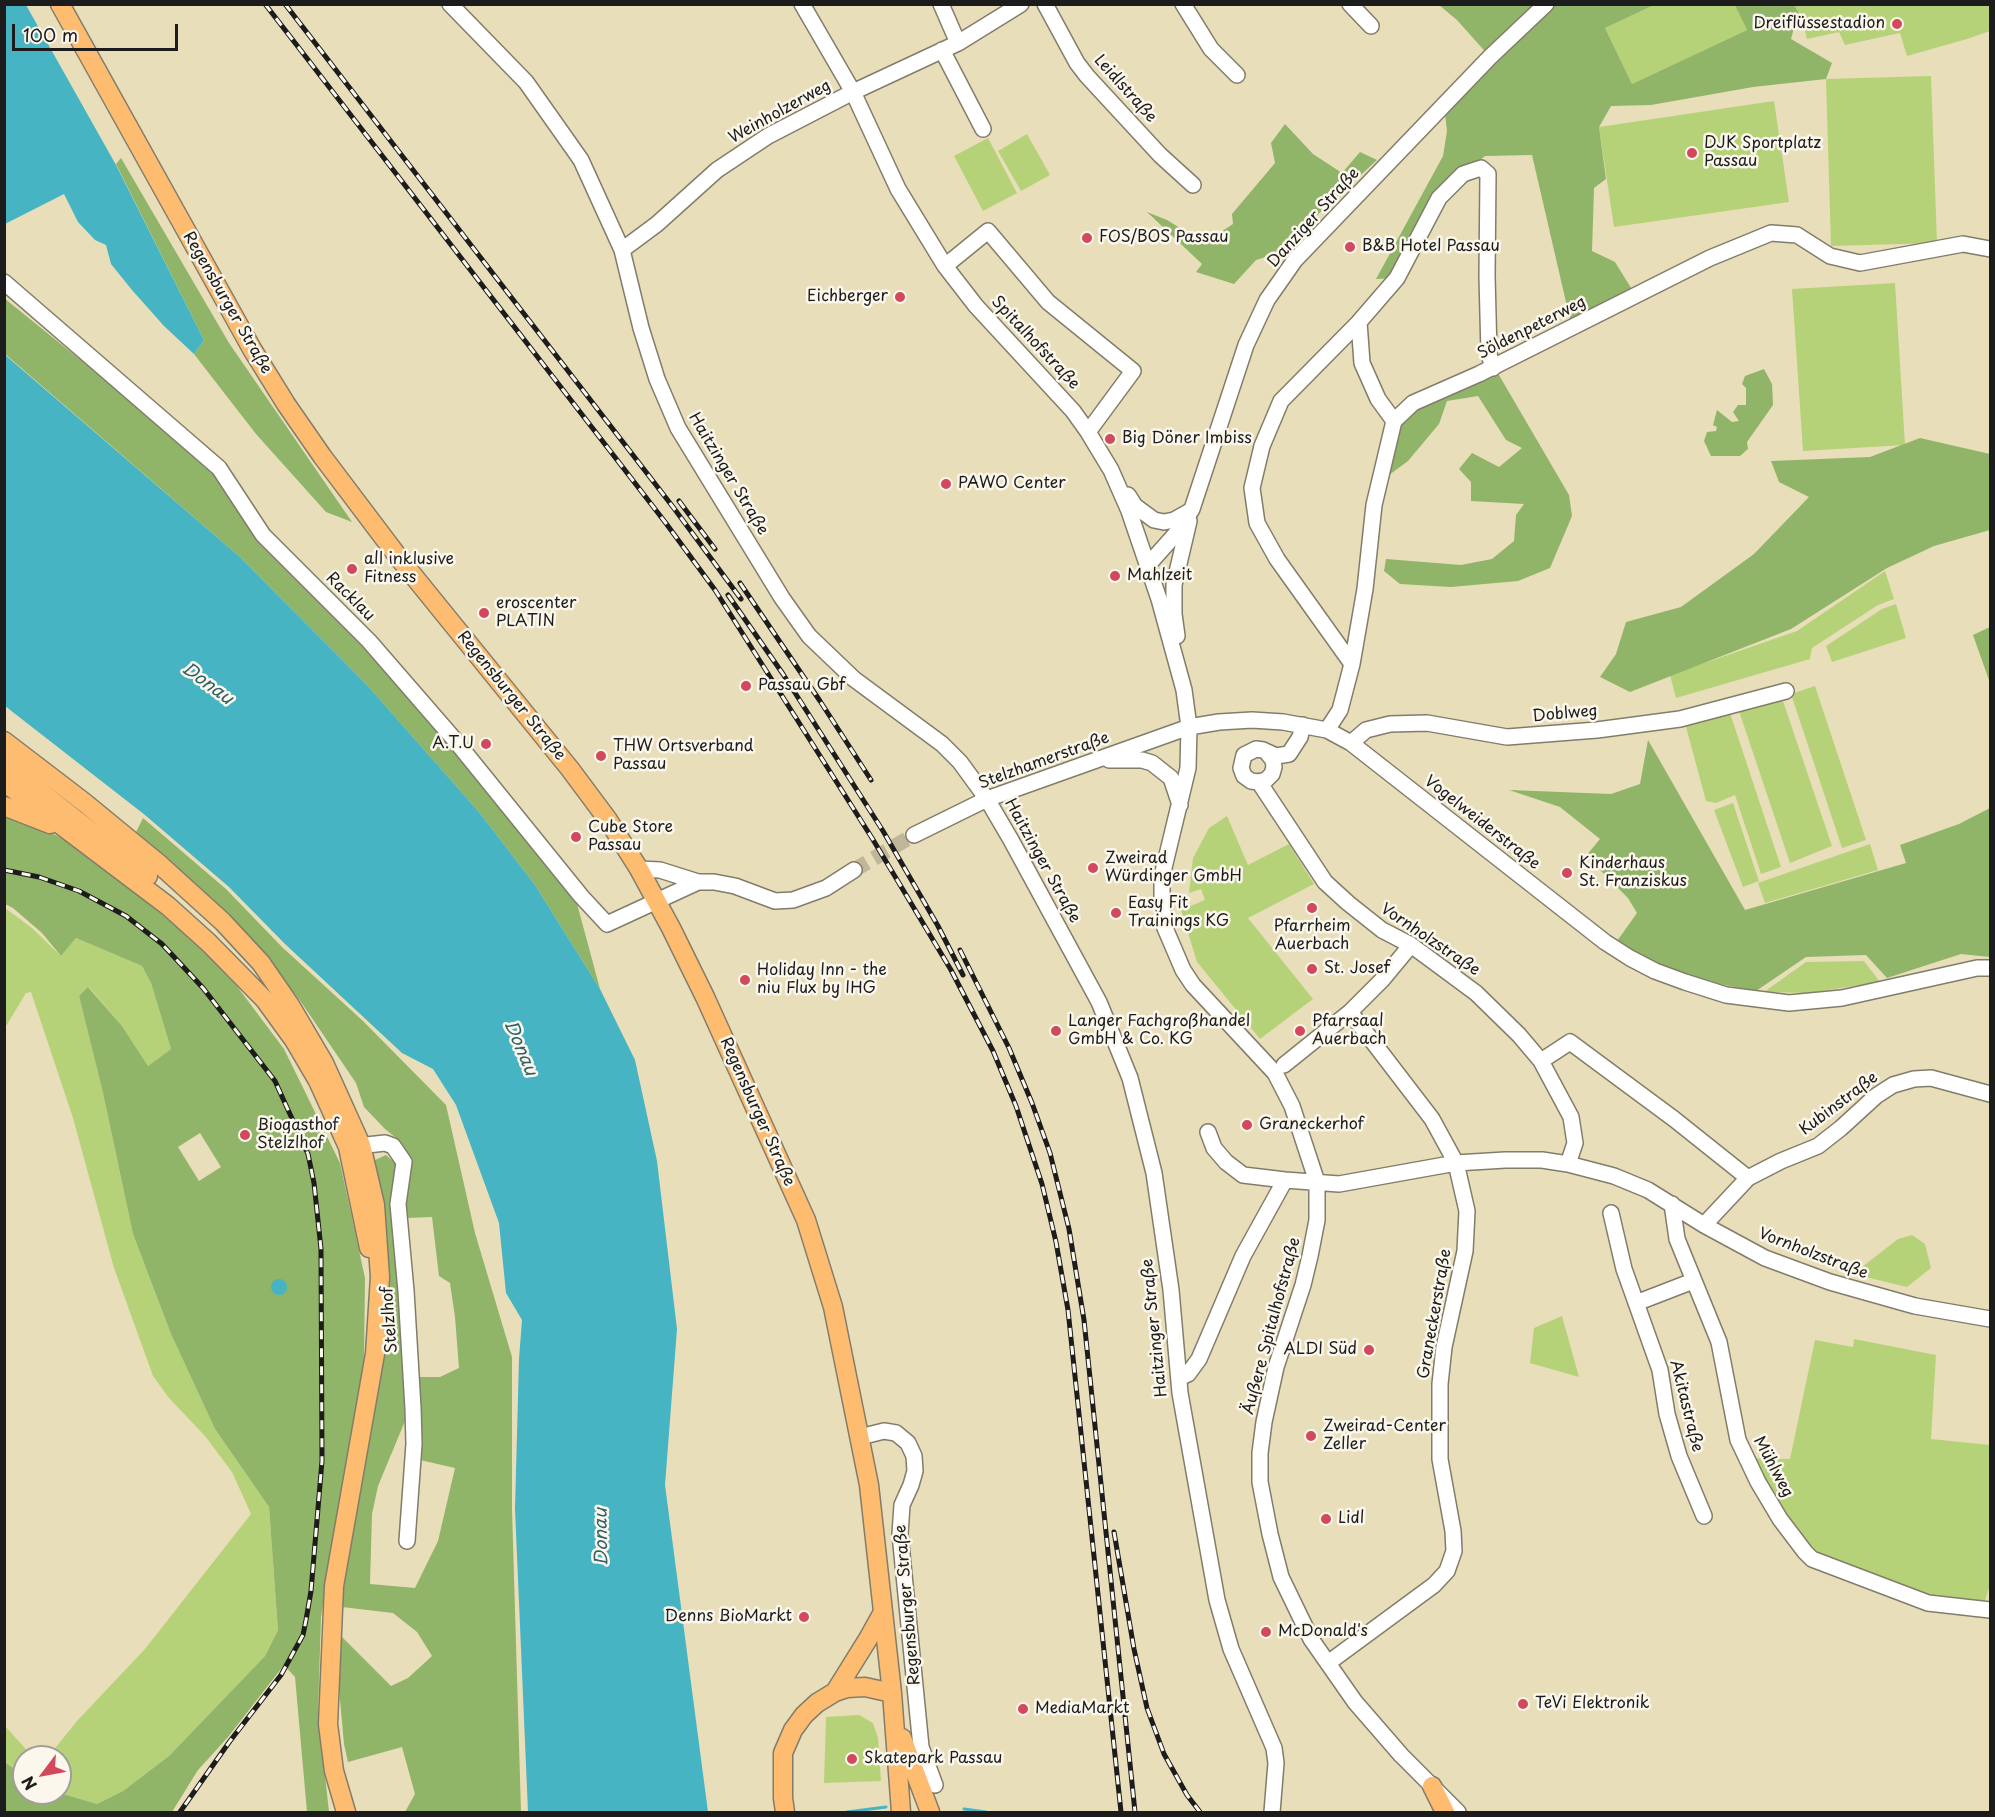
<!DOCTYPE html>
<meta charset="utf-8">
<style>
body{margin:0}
#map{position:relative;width:1995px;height:1817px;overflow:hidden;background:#e9deba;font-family:"Playpen Sans",sans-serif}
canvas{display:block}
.frame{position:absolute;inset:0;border:6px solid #1c1c1c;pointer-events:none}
.north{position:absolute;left:12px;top:1745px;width:60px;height:60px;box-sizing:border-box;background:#fbf7ec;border:2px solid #a29f99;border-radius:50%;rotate:238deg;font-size:16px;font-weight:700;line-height:24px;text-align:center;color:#1c1c1c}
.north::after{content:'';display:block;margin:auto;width:21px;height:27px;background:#d1495b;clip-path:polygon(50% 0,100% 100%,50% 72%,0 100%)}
.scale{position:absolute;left:12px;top:24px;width:166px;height:27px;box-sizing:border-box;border:3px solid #1c1c1c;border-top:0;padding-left:8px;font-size:18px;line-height:21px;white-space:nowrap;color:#1c1c1c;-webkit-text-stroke:4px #fbf7ec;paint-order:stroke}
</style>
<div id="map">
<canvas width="1995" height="1817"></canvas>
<div class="frame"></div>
<div class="north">N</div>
<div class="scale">100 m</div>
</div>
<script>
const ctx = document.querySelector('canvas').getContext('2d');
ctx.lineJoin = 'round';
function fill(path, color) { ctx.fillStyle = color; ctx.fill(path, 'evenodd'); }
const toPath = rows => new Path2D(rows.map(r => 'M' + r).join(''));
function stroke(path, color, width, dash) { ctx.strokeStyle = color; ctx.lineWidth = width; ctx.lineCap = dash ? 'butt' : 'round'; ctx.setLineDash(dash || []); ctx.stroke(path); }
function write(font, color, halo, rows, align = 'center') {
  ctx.font = font + ' "Playpen Sans",sans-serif'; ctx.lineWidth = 5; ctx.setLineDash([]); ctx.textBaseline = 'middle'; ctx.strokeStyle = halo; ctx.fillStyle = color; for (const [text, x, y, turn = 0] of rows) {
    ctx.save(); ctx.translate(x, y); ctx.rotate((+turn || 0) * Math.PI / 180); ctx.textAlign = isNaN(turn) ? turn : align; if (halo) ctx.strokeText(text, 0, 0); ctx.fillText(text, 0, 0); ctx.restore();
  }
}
fill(toPath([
 [1735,4,1747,30,1632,84,1605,28,1654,5],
 [1794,5,1990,5,1990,31,1967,39,1907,56,1900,33,1845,45,1839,32,1807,39,1802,18],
 [1931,76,1937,243,1831,246,1826,79],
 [1774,101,1789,202,1614,227,1599,127],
 [1027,134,1050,175,1021,191,998,151],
 [988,138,1017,193,983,211,954,156],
 [1895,283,1905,445,1803,451,1792,289],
 [1885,571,1894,599,1878,605,1812,648,1810,659,1676,698,1670,675,1797,631],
 [1896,604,1906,638,1832,662,1826,646,1882,609],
 [1815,686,1866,840,1842,848,1791,694],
 [1781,695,1832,846,1790,863,1738,708],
 [1729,710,1781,867,1761,874,1735,795,1716,803,1706,801,1685,723],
 [1733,803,1759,881,1743,887,1714,810],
 [1227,816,1248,865,1289,844,1314,884,1248,918,1313,999,1260,1039,1197,962,1181,910,1205,900,1201,889,1189,893,1193,858,1209,828],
 [1870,844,1878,870,1765,903,1758,883],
 [5,908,32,928,61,956,76,938,142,966,151,983,171,1049,148,1066,122,1026,89,987,79,996,103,1093,133,1234,171,1334,215,1429,269,1507,278,1630,265,1656,169,1756,123,1791,97,1804,60,1793,60,1757,48,1757,77,1721,145,1649,251,1514,232,1472,205,1436,169,1398,153,1376,114,1268,73,1118,31,992,26,993,5,1028],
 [1864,961,1880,982,1809,993,1764,992,1806,962],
 [1912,1235,1925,1244,1931,1268,1907,1287,1853,1274,1898,1239],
 [1562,1316,1579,1377,1530,1363,1534,1328],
 [1854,1339,1936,1355,1931,1439,1990,1445,1990,1585,1983,1607,1931,1603,1812,1559,1744,1458,1790,1459,1815,1340,1853,1347],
 [859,1715,873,1723,878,1738,881,1781,824,1783,826,1717],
 [5,1726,33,1757,24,1757,24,1776,5,1761]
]), '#b6d278');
fill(toPath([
 [1439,5,1654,5,1605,28,1632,84,1747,30,1735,5,1794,5,1802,18,1797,17,1791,39,1832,63,1826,79,1753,87,1651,105,1611,106,1599,127,1606,179,1594,188,1592,251,1615,262,1636,296,1572,328,1532,155,1485,156,1463,174,1397,278,1376,279,1443,156,1447,131,1444,105,1490,57,1457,20],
 [1285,124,1313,154,1342,173,1360,152,1377,160,1275,254,1256,260,1234,284,1196,272,1202,264,1147,212,1167,220,1204,243,1233,224,1232,214,1275,163,1271,143],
 [121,158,229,343,352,522,326,512,256,434,194,354,204,340,116,164],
 [4,298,209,464,224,490,259,537,364,646,449,743,576,900,600,989,535,885,479,812,367,685,240,557,5,354],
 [1764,369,1772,384,1773,405,1747,442,1748,449,1740,456,1711,456,1704,441,1707,432,1716,431,1717,427,1713,425,1717,410,1732,422,1739,421,1733,412,1738,405,1746,405,1746,388,1742,384,1745,376],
 [1496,370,1569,495,1572,516,1550,568,1518,581,1451,587,1400,584,1384,571,1386,559,1461,565,1492,559,1514,541,1516,515,1524,504,1471,501,1471,482,1459,469,1472,453,1499,467,1522,448,1506,440,1478,396,1447,401,1439,424,1408,461,1389,475,1402,422,1419,405],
 [1920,438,1990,454,1990,530,1934,546,1887,568,1791,629,1630,692,1600,677,1616,654,1626,622,1681,607,1754,554,1809,497,1779,482,1771,461,1870,457],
 [1990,627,1990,683,1973,635],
 [1648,740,1745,910,1906,863,1900,845,1959,824,1990,808,1990,957,1961,954,1887,978,1866,955,1806,957,1756,991,1678,976,1643,960,1617,941,1637,913,1628,898,1586,856,1600,839,1560,807,1509,790,1611,794,1640,784],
 [5,815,41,827,68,842,130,887,197,944,236,985,284,1049,340,1163,365,1278,364,1359,321,1617,318,1712,329,1812,307,1812,295,1677,284,1665,228,1737,198,1770,172,1812,5,1812,4,1761,24,1776,24,1793,60,1793,97,1804,123,1791,169,1756,265,1656,278,1630,269,1507,215,1429,171,1334,133,1234,103,1093,79,996,88,987,122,1026,148,1066,171,1049,151,983,142,966,76,938,61,956,42,933,13,908,5,904],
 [200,1133,221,1167,199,1181,178,1147],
 [143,818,226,889,282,947,363,1021,446,1105,475,1233,512,1357,512,1509,521,1812,405,1812,415,1794,402,1747,348,1762,344,1744,337,1666,340,1635,391,1686,408,1678,432,1656,417,1632,393,1613,342,1607,346,1568,388,1325,388,1275,373,1161,386,1155,397,1165,393,1183,394,1198,410,1409,378,1486,372,1514,370,1584,415,1588,438,1541,455,1468,420,1460,417,1377,440,1377,459,1368,455,1317,450,1283,439,1276,432,1217,406,1218,405,1205,411,1163,406,1151,400,1141,385,1129,364,1107,356,1083,299,999,267,958,229,917,136,832]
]), '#90b468');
fill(toPath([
 [5,4,26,5,116,165,204,340,194,354,164,326,132,290,111,264,106,245,95,240,78,222,64,194,5,224],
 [4,354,240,557,367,685,479,812,535,885,600,989,635,1060,657,1161,677,1329,665,1485,708,1812,528,1812,515,1509,519,1359,522,1320,506,1293,499,1223,456,1105,433,1069,402,1053,285,944,229,887,145,815,5,706],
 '271 1287a8 8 0 1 1 16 0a8 8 0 1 1-16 0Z'
]), '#46b4c2');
stroke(toPath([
 [964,1809,986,1812],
 [847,1812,886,1807]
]), '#46b4c2', 3);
stroke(toPath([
 [854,870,914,835]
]), '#c0b79a', 15, [15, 8]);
const minor = toPath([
 [450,4,526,82,581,160,622,250,641,328,657,379,678,428,782,598,809,636,854,679,942,744,960,762,987,799,1011,840,1099,1002,1130,1078,1154,1173,1171,1290,1180,1393,1217,1600,1231,1649,1274,1748,1276,1763,1272,1812],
 [802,4,853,92,898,189,945,266,976,306,1073,411,1088,432,1111,470,1129,511,1159,599,1184,690,1189,727,1188,768,1162,876,1162,905,1165,928,1183,970,1193,985,1275,1073,1292,1106,1317,1182,1317,1220,1310,1256,1303,1285,1276,1367,1264,1422,1260,1453,1260,1482,1270,1534,1281,1577,1311,1639,1355,1702,1401,1755,1458,1812],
 [941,4,958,43],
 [1045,4,1077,63,1087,76,1160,155,1193,185],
 [1183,4,1211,49,1237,75],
 [1350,4,1371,26],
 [942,50,983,129],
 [622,250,657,224,717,170,768,136,853,92,958,43,1021,4],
 [945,266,988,231,1048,302,1133,371,1088,432],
 [4,282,219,468,263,535,369,641,454,739,581,896,607,924,698,882,714,882,735,886,775,901,793,900,826,888,854,870],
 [1359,322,1362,363,1378,399,1394,421],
 [1128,495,1135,506,1154,520,1164,522,1174,520,1190,511],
 [1148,565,1180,529,1192,509,1246,345,1267,300,1295,260,1490,57,1546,4],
 [1177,636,1174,614,1174,585,1189,521],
 [1352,664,1277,559,1257,523,1252,488,1262,446,1281,401,1359,322,1397,278,1439,198,1463,174,1481,168,1488,174,1487,276,1489,354,1493,368],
 [1327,730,1340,710,1352,664,1365,589,1374,505,1394,421,1413,403,1479,374,1710,258,1771,233,1797,235,1830,256,1860,263,1963,244,1990,249],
 [1351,743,1366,730,1390,724,1427,723,1507,737,1597,730,1680,719,1786,691],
 [1268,754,1273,760,1274,767,1272,774,1266,780,1259,782,1251,781,1244,776,1241,768,1244,755,1256,749,1263,750,1276,756,1289,754,1300,737,1303,725],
 [1109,760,1142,760,1152,763,1171,778,1180,805],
 [1259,782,1325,882,1348,903,1382,930,1411,945,1476,993,1519,1035,1541,1061,1571,1117,1575,1143,1568,1164],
 [914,835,987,799,1189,727,1219,722,1252,720,1283,722,1327,730,1351,743,1605,942,1630,958,1655,971,1685,982,1726,995,1789,1003,1842,998,1977,968,1990,968],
 [639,869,660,870,698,882],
 [1541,1061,1570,1042,1674,1119,1748,1178,1781,1161,1818,1146,1841,1128,1876,1096,1893,1085,1914,1079,1931,1078,1990,1094],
 [1284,1065,1350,1012,1382,980,1411,945],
 [1208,1132,1214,1148,1226,1162,1243,1175,1285,1180,1339,1184,1456,1163,1505,1160,1542,1160,1568,1164,1614,1176,1648,1190,1704,1225,1765,1258,1830,1282,1915,1306,1990,1319],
 [349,1147,385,1143,393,1146,404,1162,398,1204,406,1291,413,1408,414,1444,407,1541],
 [1672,1204,1677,1239,1719,1342,1738,1440,1758,1482,1780,1519,1805,1552,1812,1559,1928,1603,1990,1610],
 [1611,1213,1624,1269,1660,1370,1667,1414,1679,1456,1704,1516],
 [1704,1225,1748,1178],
 [1636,1303,1693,1281],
 [1179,1378,1188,1374,1199,1359,1243,1256,1285,1180],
 [860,1437,884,1431,896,1433,908,1443,914,1456,915,1471,911,1485,902,1505,900,1534,921,1747,935,1785],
 [1328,1663,1434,1585,1447,1571,1454,1551,1453,1531,1440,1459,1440,1384,1444,1347,1465,1251,1467,1211,1456,1163,1432,1119,1350,1012]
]);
const major = toPath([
 [60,4,252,349,286,404,322,456,399,558,570,769,608,820,639,869,671,928,705,997,806,1220,833,1307,869,1485,892,1693,901,1812],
 [4,741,85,803,158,863,223,922,261,963,290,1005,324,1063,361,1145,375,1205,380,1277,375,1354,334,1586,328,1724,334,1771,346,1812],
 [4,763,148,876],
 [4,782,168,906,209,943,265,1000,294,1040,318,1081,348,1147,369,1248],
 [4,806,50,824],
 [835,1692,868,1639,883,1612],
 [902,1738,930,1812],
 [1432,1786,1445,1812],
 [785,1812,783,1798,783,1753,793,1730,804,1715,817,1703,835,1692,847,1688,865,1687,892,1693]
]);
stroke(minor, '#827d6b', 18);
stroke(major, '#827d6b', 21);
stroke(minor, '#fff', 15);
stroke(major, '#febc70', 18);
const rail = toPath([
 [265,4,665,522,715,590,872,838,951,970,993,1051,1016,1106,1042,1184,1056,1242,1068,1310,1121,1812],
 [285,4,673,507,741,599],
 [679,501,715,549],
 [740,583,820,701,871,780],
 [728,595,783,674,883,831,938,926,963,975],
 [4,870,39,877,79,891,126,916,162,944,203,988,275,1081,308,1154,314,1183,321,1249,322,1461,311,1591,306,1620,303,1635,281,1675,230,1741,180,1812],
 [960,950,1009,1048,1032,1103,1050,1153,1069,1229,1084,1320,1135,1812],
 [1114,1532,1134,1649,1147,1708,1164,1754,1187,1795,1200,1812]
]);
stroke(rail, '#1c1c1c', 5);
stroke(rail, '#fbf7ec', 3, [9]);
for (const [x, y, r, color] of [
 [1897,24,6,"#d1495b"],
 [1692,153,6,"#d1495b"],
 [1087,238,6,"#d1495b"],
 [1350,247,6,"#d1495b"],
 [900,297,6,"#d1495b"],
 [1110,439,6,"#d1495b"],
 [946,484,6,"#d1495b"],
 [352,569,6,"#d1495b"],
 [1115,576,6,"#d1495b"],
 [484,613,6,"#d1495b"],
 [746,686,6,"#d1495b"],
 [486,744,6,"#d1495b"],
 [601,756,6,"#d1495b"],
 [576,837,6,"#d1495b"],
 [1093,868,6,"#d1495b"],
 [1567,873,6,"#d1495b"],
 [1312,908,6,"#d1495b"],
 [1116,913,6,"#d1495b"],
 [1312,969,6,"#d1495b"],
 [745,980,6,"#d1495b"],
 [1056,1031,6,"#d1495b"],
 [1300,1031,6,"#d1495b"],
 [1247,1125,6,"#d1495b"],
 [245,1135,6,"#d1495b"],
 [1369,1350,6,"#d1495b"],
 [1311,1436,6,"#d1495b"],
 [1326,1519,6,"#d1495b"],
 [804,1617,6,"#d1495b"],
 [1266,1632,6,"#d1495b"],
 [1523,1704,6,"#d1495b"],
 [1023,1709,6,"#d1495b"],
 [852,1759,6,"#d1495b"]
]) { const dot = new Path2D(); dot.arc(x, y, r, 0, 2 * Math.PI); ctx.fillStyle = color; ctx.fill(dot); stroke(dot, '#fbf7ec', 2); }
write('16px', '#1c1c1c', '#fbf7ec', [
 ["Dreiflüssestadion",1885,24,"right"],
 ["DJK Sportplatz",1704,144],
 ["Passau",1704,162],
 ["FOS/BOS Passau",1099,238],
 ["B&B Hotel Passau",1362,247],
 ["Eichberger",888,297,"right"],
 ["Big Döner Imbiss",1122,439],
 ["PAWO Center",958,484],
 ["all inklusive",364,560],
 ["Fitness",364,578],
 ["Mahlzeit",1127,576],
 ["eroscenter",496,604],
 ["PLATIN",496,622],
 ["Passau Gbf",758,686],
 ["A.T.U",474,744,"right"],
 ["THW Ortsverband",613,747],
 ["Passau",613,765],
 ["Cube Store",588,828],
 ["Passau",588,846],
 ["Zweirad",1105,859],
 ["Würdinger GmbH",1105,877],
 ["Kinderhaus",1579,864],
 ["St. Franziskus",1579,882],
 ["Easy Fit",1128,904],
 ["Trainings KG",1128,922],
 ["Pfarrheim",1312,927,"center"],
 ["Auerbach",1312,945,"center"],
 ["St. Josef",1324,969],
 ["Holiday Inn - the",757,971],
 ["niu Flux by IHG",757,989],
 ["Langer Fachgroßhandel",1068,1022],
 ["GmbH & Co. KG",1068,1040],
 ["Pfarrsaal",1312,1022],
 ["Auerbach",1312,1040],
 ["Graneckerhof",1259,1125],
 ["Biogasthof",257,1126],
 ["Stelzlhof",257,1144],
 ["ALDI Süd",1357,1350,"right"],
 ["Zweirad-Center",1323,1427],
 ["Zeller",1323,1445],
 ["Lidl",1338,1519],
 ["Denns BioMarkt",792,1617,"right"],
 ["McDonald's",1278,1632],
 ["TeVi Elektronik",1535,1704],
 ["MediaMarkt",1035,1709],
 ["Skatepark Passau",864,1759]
], 'left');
write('16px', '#1c1c1c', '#fbf7ec', [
 ["Leidlstraße",1125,89,48],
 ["Weinholzerweg",780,112,-29],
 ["Danziger Straße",1314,218,-48],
 ["Regensburger Straße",227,303,60],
 ["Söldenpeterweg",1532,328,-27],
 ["Spitalhofstraße",1035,343,47],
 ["Haitzinger Straße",728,474,59],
 ["Racklau",350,597,45],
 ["Regensburger Straße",511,696,51],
 ["Doblweg",1565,714,-5],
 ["Stelzhamerstraße",1044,761,-20],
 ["Vogelweiderstraße",1482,823,38],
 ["Haitzinger Straße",1042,861,61],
 ["Vornholzstraße",1430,940,34],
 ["Kubinstraße",1839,1104,-37],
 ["Regensburger Straße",757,1112,66],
 ["Vornholzstraße",1813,1254,21],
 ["Graneckerstraße",1435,1314,-80],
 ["Stelzlhof",390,1320,-94],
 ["Äußere Spitalhofstraße",1272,1326,-75],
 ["Haitzinger Straße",1155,1328,-96],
 ["Akitastraße",1686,1406,76],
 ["Mühlweg",1773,1467,62],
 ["Regensburger Straße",908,1605,-95]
]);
write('italic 18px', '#2f6067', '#fbf7ec', [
 ["Donau",207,684,36],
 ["Donau",520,1048,67],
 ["Donau",602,1537,-91]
]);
</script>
